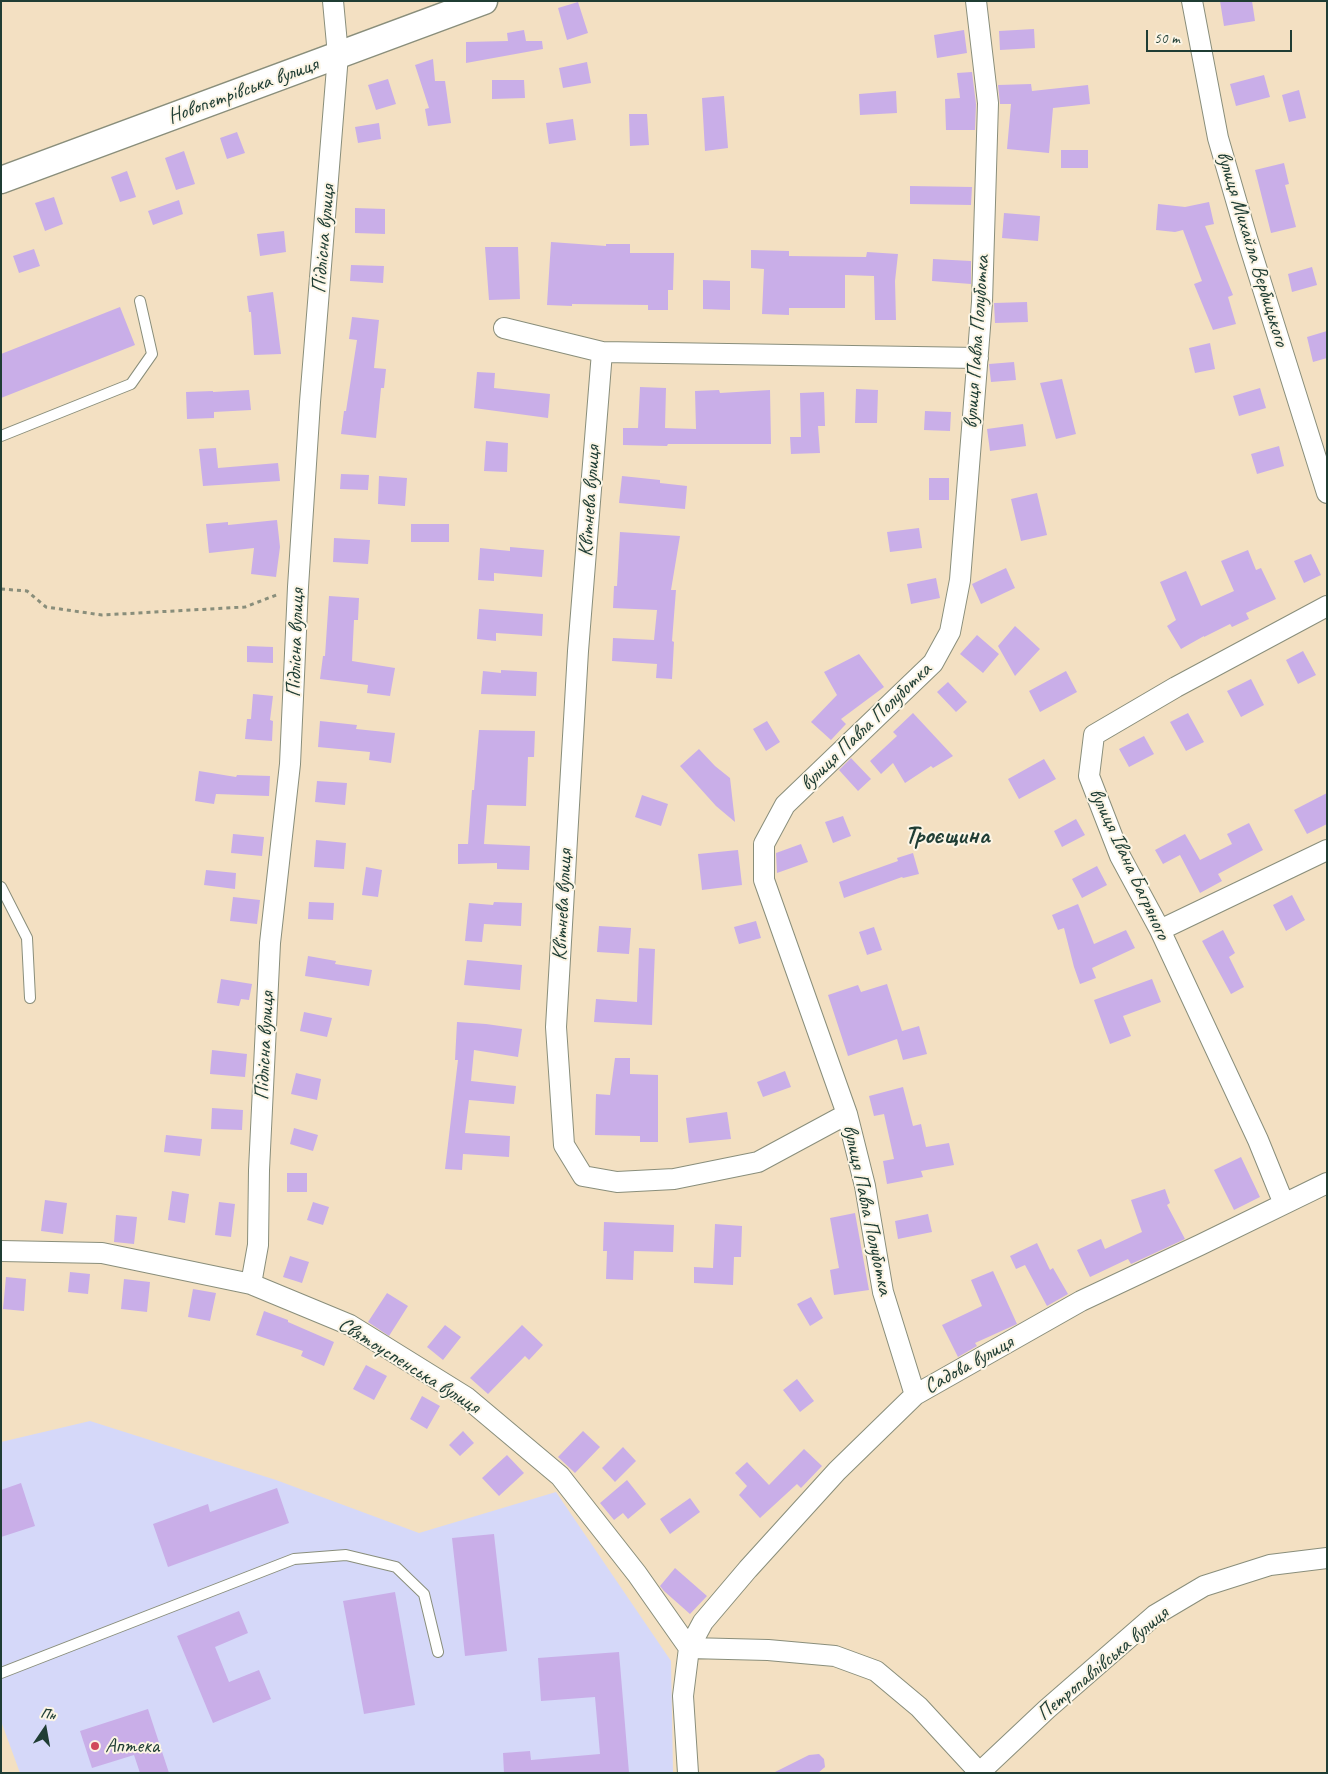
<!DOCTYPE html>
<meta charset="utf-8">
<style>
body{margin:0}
#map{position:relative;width:1328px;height:1774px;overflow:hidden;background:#f3e0c2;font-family:Caveat,sans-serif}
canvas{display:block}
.frame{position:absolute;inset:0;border:2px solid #1f3d34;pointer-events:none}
.north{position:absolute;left:20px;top:1704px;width:50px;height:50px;-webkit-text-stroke:4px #fcf5e5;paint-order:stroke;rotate:12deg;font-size:14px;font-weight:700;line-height:20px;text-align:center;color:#1f3d34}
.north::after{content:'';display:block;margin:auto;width:18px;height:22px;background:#1f3d34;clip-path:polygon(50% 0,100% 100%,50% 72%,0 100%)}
.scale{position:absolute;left:1146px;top:30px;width:146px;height:22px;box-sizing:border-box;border:2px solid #1f3d34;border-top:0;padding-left:6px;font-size:15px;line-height:18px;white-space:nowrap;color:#1f3d34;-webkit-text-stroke:4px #fcf5e5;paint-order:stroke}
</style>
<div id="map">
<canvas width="1328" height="1774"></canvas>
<div class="frame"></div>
<div class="north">Пн</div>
<div class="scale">50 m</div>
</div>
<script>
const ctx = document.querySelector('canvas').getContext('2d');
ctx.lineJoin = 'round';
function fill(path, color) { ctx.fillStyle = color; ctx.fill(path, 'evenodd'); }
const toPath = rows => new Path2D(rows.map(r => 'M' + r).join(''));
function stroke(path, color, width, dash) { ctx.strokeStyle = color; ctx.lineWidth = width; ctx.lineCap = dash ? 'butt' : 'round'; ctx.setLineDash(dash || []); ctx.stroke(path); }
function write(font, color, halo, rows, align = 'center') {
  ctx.font = font + ' Caveat,sans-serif'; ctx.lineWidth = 4; ctx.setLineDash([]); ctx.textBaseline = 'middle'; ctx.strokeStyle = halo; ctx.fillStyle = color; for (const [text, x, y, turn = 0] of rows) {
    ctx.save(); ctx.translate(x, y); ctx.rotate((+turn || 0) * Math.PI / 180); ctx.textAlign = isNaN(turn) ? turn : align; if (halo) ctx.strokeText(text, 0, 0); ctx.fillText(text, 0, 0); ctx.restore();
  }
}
fill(toPath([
 [90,1421,276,1480,419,1533,556,1492,671,1661,673,1773,20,1773,1,1721,1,1442]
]), '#d5d8f9');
fill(toPath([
 [1220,1,1252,1,1255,21,1224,26],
 [578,2,588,33,567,40,558,8],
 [1034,29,1035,48,1000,50,999,31],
 [524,30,526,41,542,41,543,49,466,63,466,42,508,41,507,33],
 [964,30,967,53,937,58,934,35],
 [433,59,435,81,445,81,451,123,428,126,425,109,429,108,415,65],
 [587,62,591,83,563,88,559,68],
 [972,72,976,104,975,130,946,130,945,99,960,98,957,73],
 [1264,75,1270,97,1236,106,1230,84],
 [388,79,396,104,376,110,368,85],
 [492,80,524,80,525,98,492,99],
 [1031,84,1032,91,1088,85,1090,104,1053,108,1049,153,1007,149,1011,104,1000,104,998,85],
 [1299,90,1306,118,1289,122,1282,95],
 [896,91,897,113,860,115,859,94],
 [724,96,728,148,705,151,702,98],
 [629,114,647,114,649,145,630,146],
 [573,119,576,140,549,144,546,123],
 [379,123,381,139,358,143,355,127],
 [237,132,245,153,227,159,220,138],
 [1061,150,1088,150,1088,168,1061,168],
 [184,151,195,184,176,190,165,158],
 [1284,163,1289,184,1285,185,1296,227,1271,233,1255,170],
 [127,171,136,197,120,202,111,177],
 [910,186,972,187,971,205,910,204],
 [54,197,63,224,45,231,35,203],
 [179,200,183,214,153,225,148,211],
 [1209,202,1214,224,1205,226,1233,295,1228,297,1236,324,1213,330,1194,284,1202,281,1183,230,1175,232,1156,230,1158,204,1185,207],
 [355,208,385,209,385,234,355,233],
 [1004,213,1040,216,1038,241,1002,238],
 [284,231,286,252,260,256,257,234],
 [551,242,606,246,606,244,630,244,630,253,674,253,673,290,668,290,668,310,648,310,648,305,572,304,572,306,547,305],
 [485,247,518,247,520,299,489,300],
 [34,249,40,266,19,273,13,256],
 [751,250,789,251,789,256,866,257,867,252,898,254,895,281,896,320,875,320,874,276,845,275,845,308,789,308,789,315,762,314,764,269,751,268],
 [933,259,971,261,971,284,932,281],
 [351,265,384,266,383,283,350,281],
 [1312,267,1317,285,1292,292,1288,274],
 [703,280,730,281,730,310,703,309],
 [273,292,281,354,254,355,251,312,249,312,247,296],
 [1027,302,1028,322,995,323,994,303],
 [120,307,135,345,1,398,1,354],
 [352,317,379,320,374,368,386,369,384,388,381,388,376,438,341,434,344,411,346,411,357,340,349,339],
 [1327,331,1327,358,1313,362,1307,337],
 [1210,343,1215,369,1195,373,1189,348],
 [1014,362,1016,380,991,382,989,364],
 [477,372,495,373,494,388,550,394,548,418,474,408],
 [1062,379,1076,434,1056,439,1040,383],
 [640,387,666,388,665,428,696,429,695,391,719,390,720,393,770,390,771,444,668,444,667,446,623,445,623,428,638,428],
 [1260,388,1266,408,1239,416,1233,396],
 [856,389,878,390,877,423,855,423],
 [249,390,251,410,214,412,214,418,187,419,186,392,213,391,213,392],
 [824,392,825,426,818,426,820,453,791,454,790,437,801,437,800,393],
 [925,411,951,412,950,431,924,430],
 [1023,424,1026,446,990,451,987,429],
 [486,441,508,443,507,472,484,471],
 [1279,446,1284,466,1257,474,1251,454],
 [216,448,218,468,278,463,280,481,203,486,199,449],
 [341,474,369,475,368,490,340,489],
 [379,476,407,478,405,506,378,504],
 [622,476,660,480,660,483,687,486,685,509,619,503],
 [929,478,949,478,949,500,929,500],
 [1037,493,1047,535,1021,541,1011,499],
 [277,520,280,547,276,577,251,574,254,548,209,553,206,524,228,522,228,525],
 [411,524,449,524,449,542,411,542],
 [919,528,922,548,890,552,887,532],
 [620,532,680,536,671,590,676,590,672,641,674,642,672,679,656,678,657,664,612,661,613,638,654,640,657,610,613,608,614,586,617,586],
 [334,538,370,540,368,564,333,562],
 [510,547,544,550,542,577,494,573,494,581,478,580,480,548,510,551],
 [1248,550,1256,570,1261,568,1276,599,1246,613,1249,619,1232,627,1230,624,1204,637,1204,636,1181,649,1167,626,1176,620,1160,582,1186,571,1201,606,1234,591,1221,561],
 [1311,554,1321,575,1304,583,1294,561],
 [1006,568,1015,588,981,604,972,584],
 [936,578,940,598,911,604,907,584],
 [329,596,359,598,358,620,354,620,352,661,395,668,390,696,367,693,368,685,320,679,323,656,325,656],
 [479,609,543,614,542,636,496,633,496,641,477,639],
 [1015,626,1040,649,1015,676,998,646],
 [977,635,999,654,983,673,960,654],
 [247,646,273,647,273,663,247,662],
 [1303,651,1316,675,1298,684,1286,660],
 [859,654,884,687,841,719,846,724,831,740,811,722,837,695,824,672],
 [501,670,537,672,536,696,481,694,483,671,501,673],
 [1066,671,1077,692,1040,712,1029,691],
 [1251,679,1264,705,1241,717,1227,691],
 [948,682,967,702,956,712,937,692],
 [253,694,273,696,270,720,273,721,272,741,245,739,247,719,251,719],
 [913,713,953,756,933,768,931,766,905,783,893,763,881,774,870,761,897,736,893,732],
 [1188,713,1204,742,1186,751,1170,722],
 [320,721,357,725,356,729,395,733,391,763,369,760,370,752,318,747],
 [767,721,780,742,766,751,753,729],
 [479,730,535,731,534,757,528,757,526,806,487,805,484,844,530,846,529,870,497,869,497,863,458,864,458,844,468,844,472,790,474,790],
 [1144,736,1154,754,1129,767,1119,749],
 [699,749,715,766,730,778,735,822,716,806,680,766],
 [851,758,871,779,858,791,839,770],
 [1044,759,1056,779,1019,799,1008,779],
 [199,771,236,777,237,775,270,776,269,796,216,794,214,804,195,801],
 [317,781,347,783,345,805,315,802],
 [1327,793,1327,824,1307,834,1294,810],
 [642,795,668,804,661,826,635,817],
 [843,816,851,836,833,843,825,822],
 [1076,819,1085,835,1062,847,1054,831],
 [1249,823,1263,850,1218,874,1222,881,1200,893,1180,855,1163,864,1155,850,1185,834,1200,860,1232,844,1227,834],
 [233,834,264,837,262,856,231,853],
 [316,840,346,843,344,869,314,867],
 [801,844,808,862,777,873,776,853],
 [738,850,742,885,702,890,698,854],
 [913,853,919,874,903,878,902,877,844,898,839,882,898,861,897,858],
 [1097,866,1107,885,1082,898,1072,879],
 [366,867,382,870,378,897,362,895],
 [206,870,236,873,235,889,204,885],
 [1292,895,1305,920,1286,931,1273,905],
 [233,897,260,900,257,924,230,921],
 [309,902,334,903,333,920,308,919],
 [494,902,522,903,521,926,484,924,482,942,465,941,469,903,493,905],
 [1078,904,1094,944,1126,930,1135,948,1092,968,1096,978,1080,984,1074,967,1064,928,1058,930,1052,915],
 [756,921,761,938,739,944,734,927],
 [599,926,631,928,629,954,597,952],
 [874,927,882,950,867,955,859,932],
 [1223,930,1235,953,1229,957,1244,987,1231,994,1202,941],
 [639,948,655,949,652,1025,594,1022,596,999,637,1002],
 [308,956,336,961,335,964,372,970,369,986,305,976],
 [467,960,522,965,520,990,464,985],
 [221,979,252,984,249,1000,241,999,239,1006,217,1003],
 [1152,979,1161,1002,1123,1016,1131,1036,1110,1044,1094,1000],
 [887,984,902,1031,919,1026,927,1054,903,1060,897,1039,848,1056,828,995,858,985,861,992],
 [304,1012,332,1018,327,1037,300,1031],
 [457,1022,486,1024,522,1029,518,1057,474,1050,471,1081,516,1086,514,1104,469,1100,465,1133,510,1136,509,1157,463,1154,462,1170,445,1169,458,1060,455,1060],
 [212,1050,247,1054,245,1077,210,1074],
 [615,1058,630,1058,630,1074,658,1075,658,1142,640,1142,640,1136,595,1135,596,1094,610,1095],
 [785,1071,791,1087,763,1097,757,1082],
 [296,1073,321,1079,317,1100,291,1094],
 [903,1087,913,1126,921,1124,926,1147,949,1143,954,1165,921,1171,923,1177,887,1184,883,1161,894,1159,884,1114,874,1116,869,1096],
 [212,1108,243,1110,242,1130,211,1129],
 [727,1112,731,1139,689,1143,686,1118],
 [294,1128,318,1135,313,1151,290,1144],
 [166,1135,202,1139,200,1156,164,1152],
 [1241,1157,1260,1197,1234,1210,1214,1170],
 [287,1173,307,1173,307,1192,287,1192],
 [1165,1189,1170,1203,1167,1205,1185,1239,1131,1264,1128,1259,1090,1277,1077,1250,1101,1239,1105,1249,1142,1232,1131,1200],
 [172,1191,189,1194,185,1223,168,1220],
 [45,1200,67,1203,63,1234,41,1231],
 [219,1202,235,1204,231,1237,215,1235],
 [313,1202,329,1207,323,1225,307,1220],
 [855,1213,869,1290,834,1295,830,1270,839,1268,830,1218],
 [928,1214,932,1232,898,1239,895,1221],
 [116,1215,137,1217,134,1244,114,1242],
 [604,1222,674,1225,673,1252,634,1251,633,1280,606,1279,607,1251,603,1251],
 [715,1224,742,1226,741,1257,734,1257,733,1285,694,1283,694,1267,713,1268],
 [1037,1243,1050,1270,1053,1268,1068,1294,1047,1306,1025,1265,1016,1269,1010,1256],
 [290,1256,309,1262,302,1283,283,1277],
 [993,1271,1017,1324,975,1343,977,1346,958,1357,942,1325,982,1306,971,1280],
 [70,1272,90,1274,88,1294,68,1292],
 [6,1277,26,1279,24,1311,3,1309],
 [124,1279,150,1282,147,1312,121,1309],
 [193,1289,216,1293,210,1321,188,1317],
 [387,1293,408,1306,389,1336,368,1322],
 [811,1297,823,1318,810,1326,797,1304],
 [264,1311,288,1320,288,1322,334,1342,324,1366,301,1356,303,1351,256,1335],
 [445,1325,461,1337,443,1360,427,1347],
 [522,1325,543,1345,529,1360,525,1356,488,1394,470,1378],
 [366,1365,387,1376,374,1400,353,1389],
 [797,1379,814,1401,800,1412,783,1390],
 [422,1396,440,1406,427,1429,410,1419],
 [463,1431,474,1443,460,1456,449,1445],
 [583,1431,600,1447,575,1473,558,1457],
 [623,1447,636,1461,615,1482,602,1468],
 [804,1449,822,1466,801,1488,797,1484,760,1518,739,1495,747,1486,735,1473,747,1462,769,1485],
 [507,1455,524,1473,499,1496,482,1478],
 [627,1480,646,1504,628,1519,623,1513,614,1520,600,1503],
 [21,1483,35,1526,1,1537,1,1490],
 [277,1488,289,1523,168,1567,153,1524,208,1504,210,1512],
 [690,1498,700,1512,670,1534,660,1519],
 [494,1534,507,1651,465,1656,452,1538],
 [675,1568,707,1596,690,1614,664,1591,660,1586],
 [395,1592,415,1705,364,1714,343,1601],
 [239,1611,248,1633,215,1647,229,1682,259,1670,271,1699,213,1723,177,1636],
 [619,1652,629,1773,504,1773,503,1753,530,1751,531,1760,600,1754,595,1697,541,1701,538,1658],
 [148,1709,169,1773,140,1773,134,1755,92,1768,80,1731],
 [819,1754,824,1759,825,1767,818,1773,773,1773,809,1755]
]), '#c9aee8');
const service = toPath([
 [1,436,131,384,152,354,140,301],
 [1,887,27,938,30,998],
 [1,1673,294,1559,346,1555,396,1567,424,1594,438,1652]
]);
const minor = toPath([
 [1192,1,1218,138,1247,238,1327,493],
 [504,328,602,352,978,358],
 [602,352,578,651,556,1027,564,1145,583,1176,617,1182,674,1179,758,1162,847,1114],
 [1160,930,1327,850],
 [1284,1204,1258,1140,1160,930,1120,856,1089,776,1094,735,1176,687,1327,606],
 [1,1251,102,1253,251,1284,350,1325,466,1397,560,1476,637,1574,689,1648],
 [251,1284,258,1245,259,1170,270,943,290,764,298,587,310,402,338,55,333,1],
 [915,1395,883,1292,865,1186,847,1114,764,880,764,844,785,805,933,663,950,632,960,580,982,302,988,103,976,1],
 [689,1648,768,1650,835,1656,876,1671,919,1707,979,1772],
 [688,1773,683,1696,689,1648,703,1622,748,1569,837,1471,915,1395,1081,1301,1200,1245,1327,1183],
 [979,1773,1047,1709,1155,1615,1204,1586,1270,1565,1327,1558]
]);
const tertiary = toPath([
 [1,180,484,1]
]);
stroke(service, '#898e7b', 12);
stroke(minor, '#898e7b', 22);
stroke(tertiary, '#898e7b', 29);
stroke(toPath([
 [1,589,27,591,46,607,102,615,245,607,279,594]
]), '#898e7b', 3, [4, 4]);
stroke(service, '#fff', 10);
stroke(minor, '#fff', 20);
stroke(tertiary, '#fff', 26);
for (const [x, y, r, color] of [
 [95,1746,5,"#d1495b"]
]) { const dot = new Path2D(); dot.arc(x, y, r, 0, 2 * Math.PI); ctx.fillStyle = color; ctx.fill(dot); stroke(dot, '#fcf5e5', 2); }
write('21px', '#1f3d34', '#fcf5e5', [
 ["Новопетрівська вулиця",243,91,-20],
 ["Підлісна вулиця",324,239,-85],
 ["вулиця Михайла Вербицького",1252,249,73],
 ["вулиця Павла Полуботка",977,342,-86],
 ["Квітнева вулиця",590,501,-86],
 ["Підлісна вулиця",296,643,-88],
 ["вулиця Павла Полуботка",866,727,-44],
 ["вулиця Івана Багряного",1129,864,65],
 ["Квітнева вулиця",563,905,-87],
 ["Підлісна вулиця",265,1046,-87],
 ["вулиця Павла Полуботка",867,1210,78],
 ["Садова вулиця",969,1365,-29],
 ["Святоуспенська вулиця",409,1366,32],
 ["Петропавлівська вулиця",1103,1664,-40]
]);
write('21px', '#1f3d34', '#fcf5e5', [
 ["Аптека",105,1746]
], 'left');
write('bold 26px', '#1f3d34', '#fcf5e5', [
 ["Троєщина",947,836]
]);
</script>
